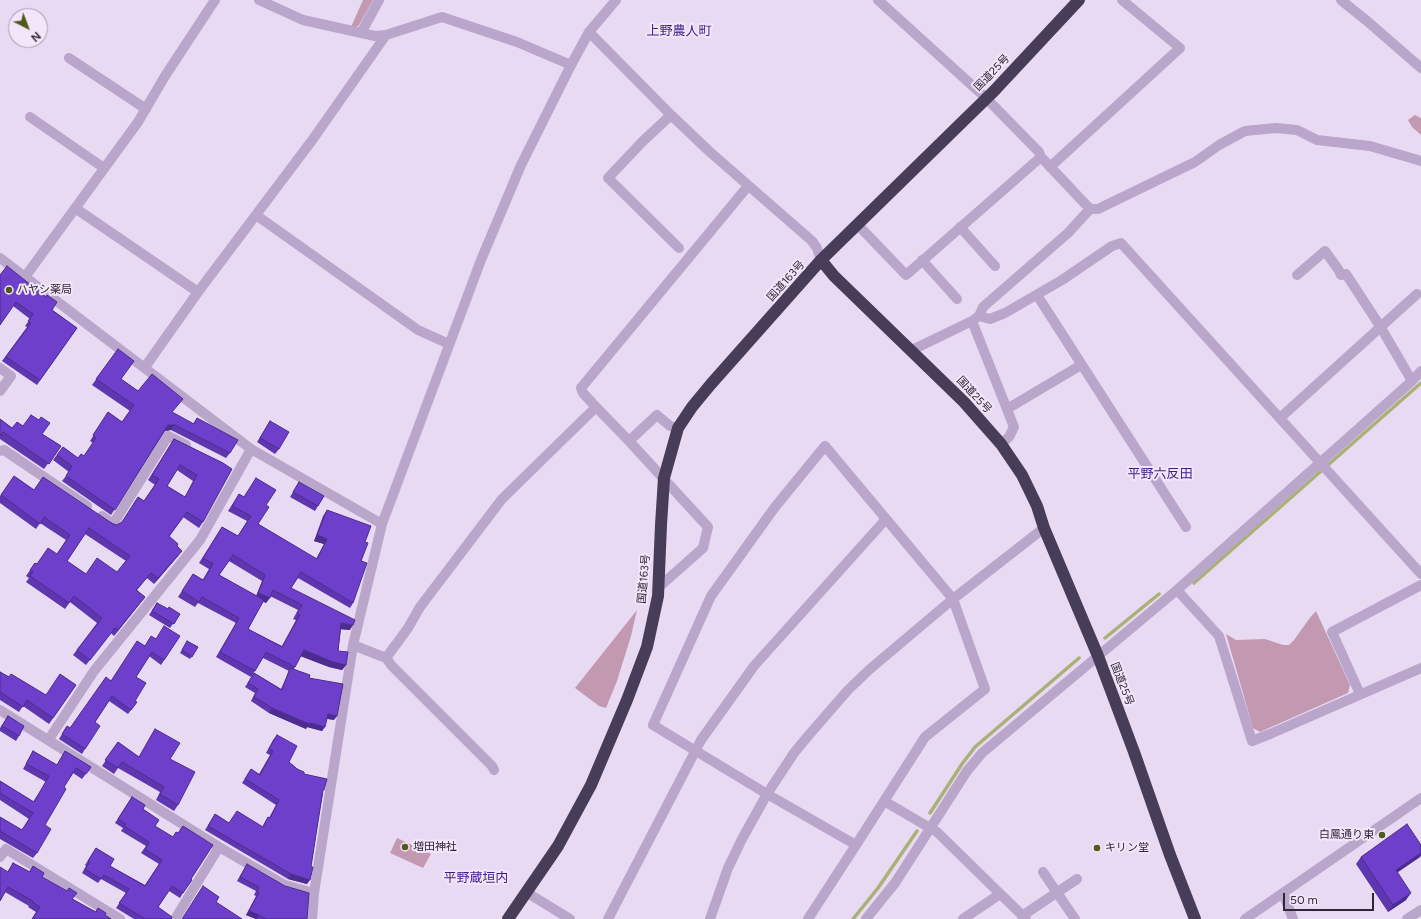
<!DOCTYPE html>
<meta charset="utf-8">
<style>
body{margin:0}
#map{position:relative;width:1421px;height:919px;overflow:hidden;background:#e9daf3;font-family:Figtree,sans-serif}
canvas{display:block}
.north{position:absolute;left:8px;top:8px;width:40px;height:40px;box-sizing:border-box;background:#f3e6fa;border:1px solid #a49aac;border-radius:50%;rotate:138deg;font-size:11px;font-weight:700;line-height:16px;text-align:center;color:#2d2736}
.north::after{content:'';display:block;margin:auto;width:14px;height:18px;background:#505a1b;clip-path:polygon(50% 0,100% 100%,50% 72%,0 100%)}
.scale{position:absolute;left:1283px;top:893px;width:91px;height:18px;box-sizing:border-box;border:2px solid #2d2736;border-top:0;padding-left:5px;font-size:12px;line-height:14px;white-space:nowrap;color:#2d2736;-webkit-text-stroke:3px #f3e6fa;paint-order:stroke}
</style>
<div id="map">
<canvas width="1421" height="919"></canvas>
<div class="north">N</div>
<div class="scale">50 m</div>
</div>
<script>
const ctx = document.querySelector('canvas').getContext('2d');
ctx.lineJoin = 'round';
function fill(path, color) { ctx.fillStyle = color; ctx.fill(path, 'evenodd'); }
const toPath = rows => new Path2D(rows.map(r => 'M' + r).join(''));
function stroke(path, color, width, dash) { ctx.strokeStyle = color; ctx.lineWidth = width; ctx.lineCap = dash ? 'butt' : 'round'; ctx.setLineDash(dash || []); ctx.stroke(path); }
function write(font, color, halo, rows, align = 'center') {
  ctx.font = font + ' Figtree,"Noto Sans JP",sans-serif'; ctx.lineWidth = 4; ctx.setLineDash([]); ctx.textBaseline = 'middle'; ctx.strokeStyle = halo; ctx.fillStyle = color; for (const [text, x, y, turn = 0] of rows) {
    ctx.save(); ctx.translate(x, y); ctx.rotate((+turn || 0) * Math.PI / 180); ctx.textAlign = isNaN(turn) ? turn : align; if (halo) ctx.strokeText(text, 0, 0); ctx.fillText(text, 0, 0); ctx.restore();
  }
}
fill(toPath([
 [363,0,373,0,359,25,355,28,351,27],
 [1415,115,1421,118,1421,135,1412,127,1408,120],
 [637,610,631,636,617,681,606,708,599,706,575,688],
 [1316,611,1350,685,1348,693,1260,732,1253,728,1226,634,1236,640,1265,639,1283,645,1289,645,1294,640,1309,619],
 [397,838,431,854,423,868,390,853]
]), '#c299b1');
stroke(toPath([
 [1194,583,1421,383],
 [1105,638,1159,594],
 [930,813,962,764,975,747,1079,658],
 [853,919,878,888,917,831]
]), '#a9b177', 3.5);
stroke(toPath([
 [259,0,303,20,375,36,386,35,442,17,517,42,571,65],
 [878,0,986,98,1039,152,1041,157,1090,209],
 [1341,0,1367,21,1421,68],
 [589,32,671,115,710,152,812,241,817,248,821,260],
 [361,33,379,0],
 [69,58,146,109],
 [671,115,642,142,608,178,679,248],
 [30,117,104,168],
 [1050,167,1180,48,1122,0],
 [75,208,198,292],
 [256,215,418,330,449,344],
 [858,225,906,275,1041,157],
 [960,227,995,266],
 [0,258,251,449,382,524],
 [922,260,957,299],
 [1297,275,1325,251,1338,269,1341,275,1346,274,1380,326,1412,381,1421,371],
 [25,277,138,122,165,76,215,0],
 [1037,295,1186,527],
 [979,316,990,319,1005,313,1062,280,1112,246,1121,243,1421,574],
 [972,321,1014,427,1009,437,1001,444],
 [912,350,972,321,979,316,983,307,1068,233,1090,209,1098,209,1195,162,1219,145,1245,131,1276,128,1297,130,1317,140,1370,146,1421,161],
 [145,367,198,292,313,139,386,35],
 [0,368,11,376,0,391],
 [1007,409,1081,365],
 [1280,418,1417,294],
 [678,428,670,426,657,415,629,441,596,407,583,393,581,388,748,186],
 [629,441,708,527,703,548,659,587],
 [825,446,953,599,985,689,925,737,856,845,767,794,653,725,711,596,775,507,825,446],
 [0,451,4,450,87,506],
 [102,516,113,524,168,436,186,445],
 [1177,590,1219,636,1252,741,1270,734,1421,668],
 [353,645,386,658,392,666,492,766,494,770],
 [386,658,408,628,420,607,502,499,596,407],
 [1360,694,1332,632,1421,585],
 [0,710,219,847,285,885,314,893],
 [49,739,94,671,200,540,251,449],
 [884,801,937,832,1026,919],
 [0,857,6,849,120,919],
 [1043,872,1075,919],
 [526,892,570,919],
 [1283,893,1293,919],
 [1022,916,1077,879],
 [175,919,219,847],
 [312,919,314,893,353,645,382,524,481,260,521,165,571,65,589,32,616,0],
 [608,919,701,740,754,666,886,519],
 [710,919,728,868,742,839,767,794,794,753,808,736,848,690,870,669,953,599,1044,528],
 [808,919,856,845],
 [866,919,895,883,967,771,982,753,1177,590,1412,381],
 [963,919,1000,894],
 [1245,919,1421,798],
 [1407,919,1421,910]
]), '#baa5cb', 10);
stroke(toPath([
 [821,260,834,276,964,402,1001,444,1022,475,1037,506,1044,528,1098,656,1134,752,1170,855,1195,919],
 [508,919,558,846,591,785,627,700,647,647,658,596,661,525,664,478,678,428,692,407,711,384,821,260,994,91,1079,0]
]), '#483d58', 12);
fill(toPath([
 [0,275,52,310,77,328,37,385,2,361,27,327,25,326,30,319,13,306],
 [118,349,121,379,138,391,172,413,193,424,197,418,230,453,226,458,171,430,165,431,111,515,62,481,69,472,53,460,63,447,78,458,84,456,93,443,90,441,108,412,122,422,130,411,92,385],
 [0,419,12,428,23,426,42,434,61,446,44,469,0,439],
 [270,421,279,449,275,454,257,442],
 [174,439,223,463,203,522,199,528,183,517,169,537,177,546,178,556,154,584,147,578,137,590,145,597,114,636,111,633,86,665,73,655,97,623,70,602,65,609,26,582,29,578,26,576,35,563,37,564,57,554,66,540,40,523,36,529,0,503,0,496,14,476,34,490,117,525,122,522,138,497,144,501,155,485,148,480],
 [177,470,193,481,185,497,167,486],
 [85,534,126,561,117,572,86,574,67,561],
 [299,482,318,506,315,511,290,497],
 [239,494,243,497,266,505,258,524,316,559,324,544,314,541,323,516,327,510,365,542,353,603,350,608,298,578,291,588,350,630,341,629,338,651,346,665,342,670,329,667,301,656,294,669,309,678,334,720,327,719,322,731,307,727,306,729,269,713,251,701,255,693,245,687,254,673,281,689,289,671,263,658,251,677,216,657,236,623,198,603,195,607,178,597,193,574,203,580,209,569,199,563,222,527,238,536,247,521,228,511],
 [229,561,262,581,256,596,219,575],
 [270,596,298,610,293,619,296,620,282,646,248,629,263,601,266,603],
 [157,603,168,609,180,614,170,628,149,615],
 [180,636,161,665,149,656,136,677,135,701,137,702,128,714,109,701,95,722,85,749,82,754,59,739,67,726,70,728,111,681,145,646,156,639],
 [187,641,198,647,190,659,180,653],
 [0,672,9,677,46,695,76,685,49,724,23,706,19,712,0,700],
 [8,716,19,736,16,741,0,731,0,728],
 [155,729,170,759,178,805,174,811,156,800,160,792,118,768,114,774,102,766,118,742,139,757],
 [277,735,289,762,304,774,323,793,307,884,288,879,205,830,215,814,229,823,262,827,268,817,269,818,276,805,242,783,251,769,259,774,270,755,266,753,273,740],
 [33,751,57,765,65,751,91,767,82,779,73,773,64,787,45,825,37,853,33,858,0,839,0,817,22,830,29,819,0,800,0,781,33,802,46,782,23,769],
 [132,797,143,809,155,826,191,879,183,893,180,898,169,891,158,907,171,919,134,919,116,908,126,893,101,879,98,883,82,873,86,866,85,865,96,848,110,866,145,885,159,864,141,853,146,846,121,831,123,828,115,823],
 [1421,845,1421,855,1420,857,1397,872,1406,900,1388,912,1356,864,1361,857],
 [13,863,29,872,33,866,42,877,73,899,95,912,98,908,105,915,111,919,32,919,36,912,28,907,29,906,5,892,8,871],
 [247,864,307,919,256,919,246,915,256,896,254,895,256,891,237,881]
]), '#5e36af');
fill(toPath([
 [168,425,175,425,171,430,164,431],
 [317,535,327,539,324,544,314,541],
 [182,551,178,556,154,584,158,578],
 [258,593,270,598,266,603,255,598],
 [145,597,141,602,114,636,118,630],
 [341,623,353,625,350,630,338,629],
 [304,650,346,665,342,670,329,667,300,656],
 [272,708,310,723,325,727,322,731,307,727,306,729,269,713],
 [328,714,337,716,334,720,325,718],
 [1421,853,1421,855,1420,857,1391,877,1396,870],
 [291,874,310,880,307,884,288,879],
 [1411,893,1406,900,1388,912,1393,905],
 [249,911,259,915,256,919,246,915]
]), '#4c2c8e');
const building = toPath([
 [7,266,46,297,47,295,57,302,52,310,77,328,40,380,6,357,31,323,28,321,33,314,16,302,0,325,0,275,7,266],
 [118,349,134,361,121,379,138,391,152,374,183,399,172,412,194,424,197,418,238,440,230,453,175,425,168,425,115,510,66,476,72,466,57,455,63,447,78,458,81,454,84,456,96,438,93,435,108,412,122,422,134,405,96,379,118,349],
 [31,415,39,420,41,417,50,423,42,434,61,446,49,464,3,432,0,436,0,419,12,428,17,422,23,426,31,415],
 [270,421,289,432,279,449,260,438,270,421],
 [174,439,223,463,232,469,203,522,187,512,169,536,178,544,177,546,182,551,158,578,151,573,136,590,145,597,118,630,115,628,90,660,77,650,102,618,74,596,69,603,30,576,33,572,30,570,35,563,37,564,48,548,57,554,70,535,44,517,40,524,1,495,14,476,34,490,43,477,113,524,117,525,122,522,138,497,144,501,159,479,152,475,174,439],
 [180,465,197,475,185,497,167,486,180,465],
 [89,528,130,556,117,572,97,558,86,574,67,561,89,528],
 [256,478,276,490,266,505,269,507,258,524,317,559,327,539,317,535,327,510,371,526,365,542,368,543,361,561,367,563,353,603,301,572,291,588,355,620,353,625,341,623,338,651,348,652,346,665,333,662,304,650,295,667,266,652,255,671,220,652,239,618,202,597,199,602,182,591,193,574,203,580,213,564,203,558,222,527,238,536,251,516,232,506,239,494,244,497,256,478],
 [233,555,265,575,258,593,270,598,273,590,302,605,297,613,300,615,282,647,248,629,264,600,219,575,233,555],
 [299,482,324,496,318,506,293,492,299,482],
 [157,603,168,609,169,607,180,614,174,624,152,611,157,603],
 [164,626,180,636,164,660,152,652,136,677,146,683,135,701,137,702,131,710,112,696,95,722,100,726,85,749,62,734,67,726,70,728,106,677,111,681,137,641,145,646,151,636,156,639,164,626],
 [187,641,198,647,192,657,182,650,187,641],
 [290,668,310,675,309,678,343,684,337,716,328,714,325,727,310,723,309,724,272,708,254,697,258,689,248,683,254,673,282,690,290,668],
 [0,672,9,677,11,674,46,695,60,674,76,685,53,718,27,700,23,707,0,692,0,672],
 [8,716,24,726,19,736,2,726,8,716],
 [155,729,180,743,170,759,195,772,178,805,160,794,164,787,122,762,118,768,105,760,118,742,139,757,155,729],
 [277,735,297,746,289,762,297,769,304,772,304,774,327,779,324,790,323,790,317,828,311,867,313,867,310,880,291,874,208,826,215,814,229,823,237,811,263,827,268,817,270,818,279,800,245,779,251,769,260,775,273,751,269,749,277,735],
 [33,751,57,765,65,751,91,767,86,774,76,768,64,787,66,789,45,825,51,829,37,853,0,831,0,817,22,830,33,813,0,793,0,781,34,802,49,776,26,764,33,751],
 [132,797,145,805,143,809,159,820,155,826,173,837,176,832,178,833,183,826,213,845,191,879,192,880,183,893,172,886,158,907,172,917,171,919,145,919,119,903,129,889,104,875,101,879,85,869,90,862,88,861,96,848,114,859,110,866,145,886,162,860,145,849,149,842,124,826,126,824,118,819,132,797],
 [1407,824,1421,845,1421,853,1396,870,1411,893,1393,905,1361,857,1407,824],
 [13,863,30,872,33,866,44,873,42,877,67,891,69,888,77,893,72,899,96,912,98,908,106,913,105,915,111,919,32,919,40,907,32,902,33,901,8,887,0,901,0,867,8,872,13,863],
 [247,864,285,886,309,893,307,919,266,919,259,915,249,911,259,892,257,891,259,887,240,877,247,864],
 [203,886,219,897,216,902,242,919,182,919,203,886]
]);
fill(building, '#6d3fcb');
stroke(building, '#4c2c8e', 1);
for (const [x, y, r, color] of [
 [9,290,4,"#505a1b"],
 [1382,835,4,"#505a1b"],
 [405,847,4,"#505a1b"],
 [1097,848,4,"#505a1b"]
]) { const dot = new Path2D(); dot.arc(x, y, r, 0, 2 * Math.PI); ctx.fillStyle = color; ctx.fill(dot); stroke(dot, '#f3e6fa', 1.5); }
write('11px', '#2d2736', '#f3e6fa', [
 ["国道25号",992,73,-46],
 ["国道163号",786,281,-48],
 ["国道25号",974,395,47],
 ["国道163号",644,579,-85],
 ["国道25号",1122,684,69]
]);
write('11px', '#2d2736', '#f3e6fa', [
 ["ハヤシ薬局",17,290],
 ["白鳳通り東",1374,835,"right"],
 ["増田神社",413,847],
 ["キリン堂",1105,848]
], 'left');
write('13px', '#401c89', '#f3e6fa', [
 ["上野農人町",679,31],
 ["平野六反田",1160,474],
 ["平野蔵垣内",476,878]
]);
</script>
